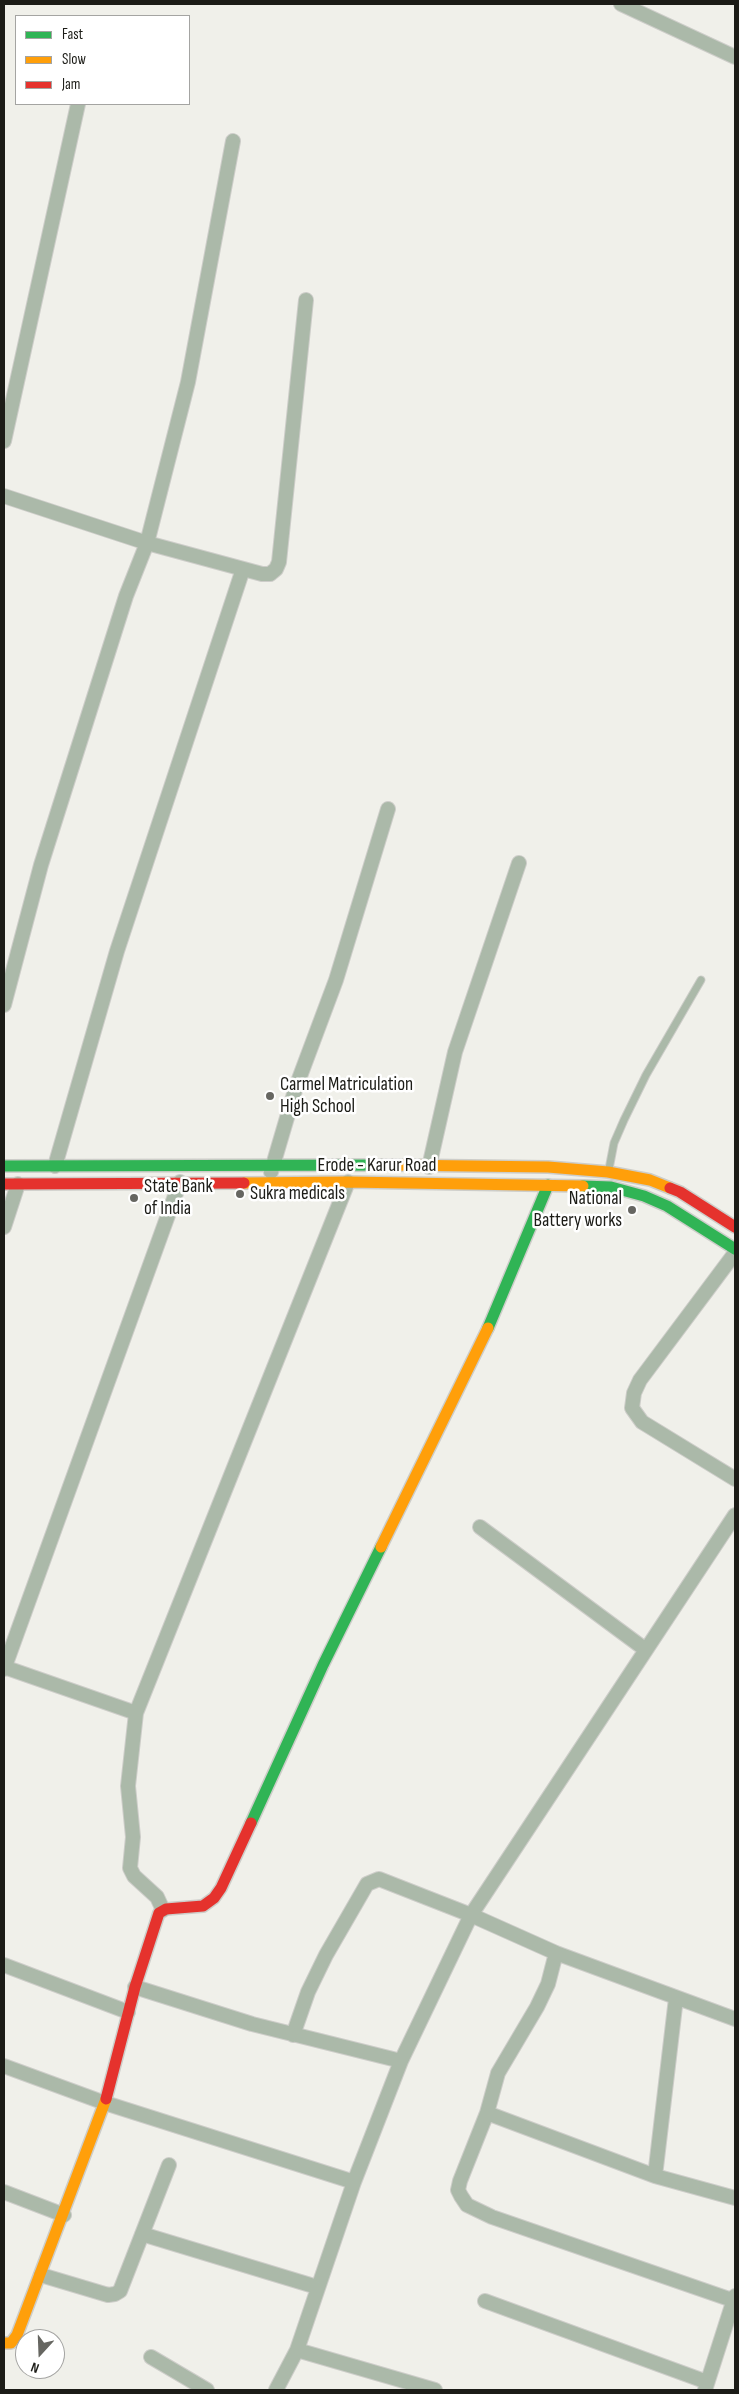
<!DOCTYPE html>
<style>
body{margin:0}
#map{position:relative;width:739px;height:2394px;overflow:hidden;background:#f0f0ea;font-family:"Sofia Sans Condensed",sans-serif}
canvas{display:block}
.frame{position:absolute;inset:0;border:5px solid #1c1c17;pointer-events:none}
.legend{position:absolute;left:15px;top:15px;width:175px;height:90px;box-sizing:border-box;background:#fff;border:1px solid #a4a4a2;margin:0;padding:6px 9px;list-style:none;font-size:15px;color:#1c1c17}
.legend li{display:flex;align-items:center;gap:10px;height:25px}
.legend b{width:25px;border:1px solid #a4a4a2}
.north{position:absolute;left:15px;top:2329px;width:50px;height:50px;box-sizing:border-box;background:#fff;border:1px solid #a4a4a2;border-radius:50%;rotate:200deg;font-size:14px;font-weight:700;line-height:20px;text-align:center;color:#1c1c17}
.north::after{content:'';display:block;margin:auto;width:18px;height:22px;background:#666661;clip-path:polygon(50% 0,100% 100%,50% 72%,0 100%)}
</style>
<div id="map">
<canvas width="739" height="2394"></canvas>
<div class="frame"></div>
<ul class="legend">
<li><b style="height:6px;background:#30b455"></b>Fast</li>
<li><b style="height:6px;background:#ff9f0a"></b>Slow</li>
<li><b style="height:6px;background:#e5322d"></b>Jam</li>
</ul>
<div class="north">N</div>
</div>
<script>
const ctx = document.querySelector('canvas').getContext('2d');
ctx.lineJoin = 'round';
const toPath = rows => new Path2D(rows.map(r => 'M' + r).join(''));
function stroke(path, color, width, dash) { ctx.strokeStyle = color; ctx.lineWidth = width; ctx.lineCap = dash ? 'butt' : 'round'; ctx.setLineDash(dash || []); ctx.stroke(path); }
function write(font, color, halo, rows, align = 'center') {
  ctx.font = font + ' "Sofia Sans Condensed",sans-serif'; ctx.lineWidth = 5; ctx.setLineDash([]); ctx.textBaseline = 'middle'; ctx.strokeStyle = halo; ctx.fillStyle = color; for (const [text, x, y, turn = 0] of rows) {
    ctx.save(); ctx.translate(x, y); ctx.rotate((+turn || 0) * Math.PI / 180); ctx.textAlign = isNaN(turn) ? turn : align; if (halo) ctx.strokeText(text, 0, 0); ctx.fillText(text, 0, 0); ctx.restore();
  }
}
const lane = toPath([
 [609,1169,614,1143,624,1120,646,1075,701,980]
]);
const street = toPath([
 [621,4,735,57],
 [4,441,78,104],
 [4,496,147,543,262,574,270,574,276,569,279,562,306,300],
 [4,1005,41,865,126,596,147,543,188,382,233,141],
 [55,1166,117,951,243,569],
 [429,1167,455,1052,519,863],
 [271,1172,296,1087,336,980,388,809],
 [4,1227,18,1184],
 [735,1253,640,1380,634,1393,632,1408,642,1422,735,1479],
 [480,1527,646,1650],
 [4,1667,136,1713,348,1182],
 [4,1669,180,1182],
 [136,1713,128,1786,133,1837,130,1868,134,1876,157,1897,163,1910],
 [556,1953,548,1984,537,2007,498,2073,487,2113,460,2181,458,2190,461,2196,467,2205,492,2217,735,2301],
 [4,1965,128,2012],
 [135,1987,252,2024,401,2061],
 [293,2035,308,1992,326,1955,367,1884,379,1879,471,1915,556,1953,735,2019],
 [4,2066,105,2103,354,2182],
 [487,2113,655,2176,735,2198],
 [655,2176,676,1998],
 [4,2192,64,2215],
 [142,2234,317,2287],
 [41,2275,108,2295,115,2294,120,2291,169,2165],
 [485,2301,707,2382],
 [297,2350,435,2390],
 [151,2357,207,2390],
 [276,2390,297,2350,354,2182,401,2061,471,1915,735,1515],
 [705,2390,735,2296]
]);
const fast = toPath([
 [4,1166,392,1165],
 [583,1186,611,1187,644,1196,667,1206,735,1249],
 [488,1328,548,1185],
 [251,1823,323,1665,381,1547]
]);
const slow = toPath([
 [392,1165,548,1167,608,1172,650,1180,670,1188],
 [244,1183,348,1182,583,1186],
 [381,1547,488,1328],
 [4,2343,11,2343,17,2335,106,2099]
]);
const jam = toPath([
 [4,1184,244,1183],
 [670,1188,680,1192,735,1227],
 [106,2099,135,1987,159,1913,166,1909,203,1906,214,1898,221,1888,251,1823]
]);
stroke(lane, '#cdcdc9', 9);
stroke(street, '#cdcdc9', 16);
stroke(fast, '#cdcdc9', 14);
stroke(slow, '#cdcdc9', 14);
stroke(jam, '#cdcdc9', 14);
stroke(lane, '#abb9a9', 7);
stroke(street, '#abb9a9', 14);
stroke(fast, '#30b455', 11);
stroke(slow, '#ff9f0a', 11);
stroke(jam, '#e5322d', 11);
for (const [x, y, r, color] of [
 [270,1096,5,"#666661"],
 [240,1194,5,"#666661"],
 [134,1198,5,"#666661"],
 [632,1210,5,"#666661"]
]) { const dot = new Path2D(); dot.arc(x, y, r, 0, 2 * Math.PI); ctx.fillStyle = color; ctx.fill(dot); stroke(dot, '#fff', 2); }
write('19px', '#1c1c17', '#fff', [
 ["Carmel Matriculation",280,1085],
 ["High School",280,1107],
 ["State Bank",144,1187],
 ["of India",144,1209],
 ["Sukra medicals",250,1194],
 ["National",622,1199,"right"],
 ["Battery works",622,1221,"right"]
], 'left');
write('19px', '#1c1c17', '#fff', [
 ["Erode - Karur Road",377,1166]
]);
</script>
